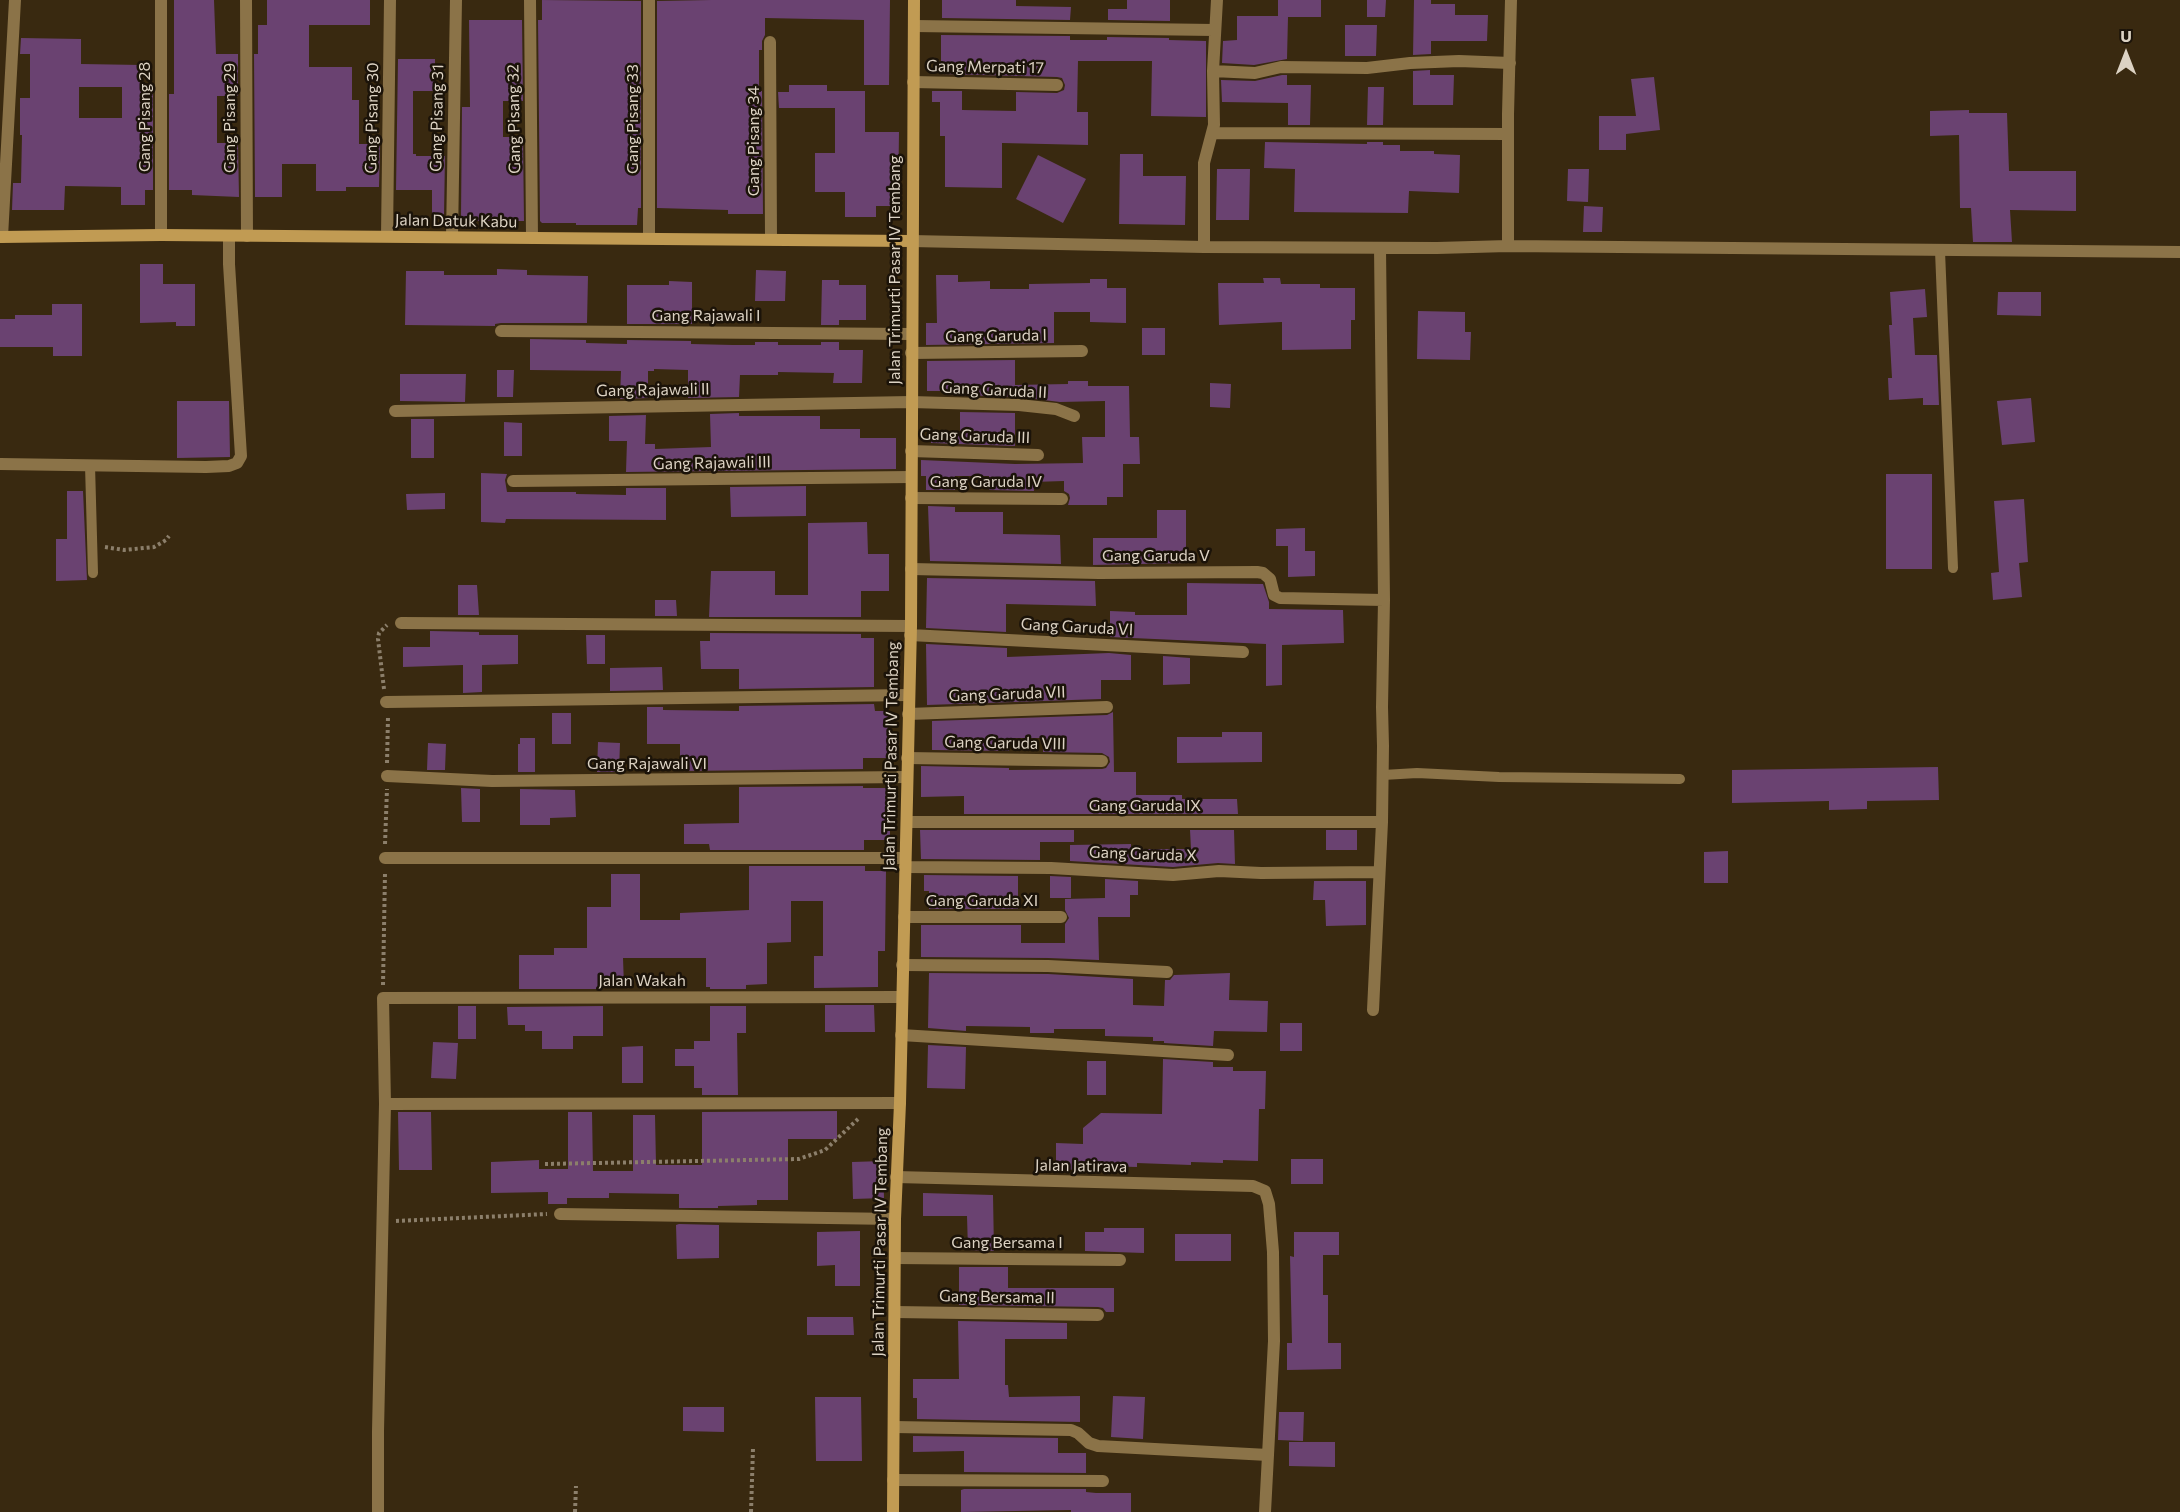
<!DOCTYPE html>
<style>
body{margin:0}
#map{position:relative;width:2180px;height:1512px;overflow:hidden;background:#392910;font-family:Commissioner,sans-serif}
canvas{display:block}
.north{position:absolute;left:2096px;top:24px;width:60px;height:60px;-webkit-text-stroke:4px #1b1309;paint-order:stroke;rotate:0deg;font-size:16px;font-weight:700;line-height:24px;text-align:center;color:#dcd2c3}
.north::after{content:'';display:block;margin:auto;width:21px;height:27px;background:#dcd2c3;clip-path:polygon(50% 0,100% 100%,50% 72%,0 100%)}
</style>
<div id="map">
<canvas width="2180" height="1512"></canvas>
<div class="north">U</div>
</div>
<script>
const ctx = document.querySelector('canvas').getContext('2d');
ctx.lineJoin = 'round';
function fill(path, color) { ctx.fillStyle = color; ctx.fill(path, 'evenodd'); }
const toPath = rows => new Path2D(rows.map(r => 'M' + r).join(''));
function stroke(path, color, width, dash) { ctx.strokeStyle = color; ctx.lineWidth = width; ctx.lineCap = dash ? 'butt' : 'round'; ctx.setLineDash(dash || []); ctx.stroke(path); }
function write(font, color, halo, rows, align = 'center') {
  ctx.font = font + ' Commissioner,sans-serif'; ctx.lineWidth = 5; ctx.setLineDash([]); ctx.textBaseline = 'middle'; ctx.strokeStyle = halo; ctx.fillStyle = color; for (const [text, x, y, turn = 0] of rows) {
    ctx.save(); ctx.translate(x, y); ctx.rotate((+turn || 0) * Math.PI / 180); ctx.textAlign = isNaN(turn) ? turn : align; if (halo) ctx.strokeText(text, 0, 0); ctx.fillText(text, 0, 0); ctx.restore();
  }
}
fill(toPath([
 [174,0,214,0,216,54,238,54,238,96,217,96,217,143,238,143,239,197,192,195,192,190,169,190,169,94,174,94],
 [267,0,370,0,370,25,309,25,309,67,352,67,352,100,359,100,359,144,380,144,379,187,346,187,346,191,316,191,316,164,282,164,282,197,255,197,254,54,258,54,258,25,267,25],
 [542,0,641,1,641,208,638,208,637,225,576,225,576,223,542,223,540,221,538,20,542,20],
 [711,0,890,0,889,85,864,85,864,20,765,18,765,35,762,41,762,50,759,50,759,91,762,91,763,214,728,214,728,210,657,208,657,1],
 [942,0,1016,0,1016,6,1071,7,1070,20,942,18],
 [1127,0,1170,0,1170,21,1108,20,1108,9,1127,9],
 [1278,0,1321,0,1321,17,1288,17,1287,59,1254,65,1222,63,1223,41,1237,40,1237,16,1278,16],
 [1367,0,1386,0,1385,17,1367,17],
 [1414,0,1431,0,1431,4,1455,4,1455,15,1488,15,1487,41,1431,41,1431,54,1413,55],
 [469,20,522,20,523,101,503,101,503,137,523,137,524,221,463,221,463,216,461,216,462,107,470,107],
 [1345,25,1377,25,1376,56,1345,56],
 [941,35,1070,36,1070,40,1107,40,1107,37,1169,38,1169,40,1206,41,1206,117,1151,116,1152,61,1078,61,1077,112,1088,112,1088,145,1002,143,1002,188,945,187,945,136,940,136,940,102,932,102,932,91,962,91,962,110,1016,111,1016,92,1057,93,1064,90,1065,85,1062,78,1057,77,941,74],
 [21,38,81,39,81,64,142,65,142,94,153,94,153,190,145,190,145,205,121,205,121,187,65,186,64,210,12,210,13,183,21,183,22,135,20,135,20,98,30,98,30,54,20,54],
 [79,87,122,87,122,118,79,118],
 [398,59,435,59,435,91,413,91,413,154,416,154,416,156,445,156,444,216,432,216,432,190,396,190],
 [1430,70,1430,75,1454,75,1453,105,1413,105,1413,71],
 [1282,75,1287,75,1287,85,1311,85,1310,125,1288,125,1288,103,1222,102,1221,80,1255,81],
 [1654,77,1660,130,1626,134,1626,150,1599,150,1599,116,1636,116,1631,79],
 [789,85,827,85,827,91,865,91,865,132,899,132,898,206,876,206,876,217,845,217,845,192,815,192,815,153,835,153,835,108,779,108,778,92,789,92],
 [1368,87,1384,87,1383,125,1367,125],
 [1969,110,1969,113,2007,113,2009,171,2076,171,2076,211,2010,210,2012,242,1973,242,1971,208,1960,208,1959,135,1930,136,1930,111],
 [1265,142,1367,144,1367,142,1383,142,1383,145,1400,145,1400,151,1434,151,1434,154,1460,155,1459,193,1409,191,1408,213,1294,212,1295,169,1264,168],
 [1120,154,1143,154,1143,176,1186,176,1185,225,1119,224],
 [1038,155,1086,179,1063,223,1016,199],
 [1217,169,1250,169,1249,220,1216,220],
 [1568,169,1589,169,1588,202,1567,201],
 [1584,206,1603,207,1602,232,1583,232],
 [140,264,163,264,163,284,195,284,195,326,176,326,176,322,140,323],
 [497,269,527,270,527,275,588,276,587,323,501,323,495,324,495,326,405,325,406,271,444,271,444,275,497,275],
 [756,270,786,271,785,301,755,301],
 [936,275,958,275,958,282,990,281,990,289,1029,289,1029,284,1090,283,1090,279,1107,279,1107,288,1126,288,1126,323,1090,322,1090,312,1054,312,1054,343,926,345,926,323,937,323],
 [1263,278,1280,278,1281,284,1320,284,1320,288,1355,288,1355,320,1351,320,1351,349,1282,350,1282,322,1219,325,1218,283,1264,283],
 [822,280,839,280,839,285,866,285,866,320,839,320,839,325,821,325],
 [669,281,692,282,692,324,627,324,627,285,669,285],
 [1925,289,1927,317,1913,318,1915,355,1937,355,1939,405,1923,405,1923,398,1889,400,1888,378,1892,378,1889,325,1892,325,1890,292],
 [1998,292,2041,292,2041,316,1997,315],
 [52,304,82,304,82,356,53,356,53,347,0,347,0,319,15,319,15,315,52,315],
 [1418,311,1465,312,1465,332,1471,332,1470,360,1417,359],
 [1142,328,1165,328,1165,355,1142,355],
 [530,339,586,340,586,343,627,344,627,340,691,341,691,344,733,345,755,345,755,342,778,342,778,345,821,345,821,342,839,342,839,350,863,350,862,383,833,383,834,373,778,372,778,375,740,375,739,397,688,398,688,370,654,369,654,371,648,371,648,398,620,399,621,371,530,370],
 [1015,360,1015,385,1068,384,1068,381,1088,381,1088,386,1129,386,1130,437,1139,437,1140,464,1123,464,1123,497,1107,497,1107,505,1068,505,1070,498,1069,494,1064,491,1064,481,1033,482,1034,491,989,490,989,476,955,476,955,490,926,490,926,476,921,476,921,460,1015,464,1083,463,1082,437,1105,437,1105,401,1060,402,1019,397,960,395,959,391,927,391,927,361],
 [497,370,514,370,513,397,497,397],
 [400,374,466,374,465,402,400,401],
 [1210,383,1231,384,1230,408,1210,407],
 [2031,398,2035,442,2002,445,1997,401],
 [177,401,229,401,230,457,177,458],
 [960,412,1015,413,1015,446,931,443,931,432,960,432],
 [739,413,739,416,820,416,820,429,860,429,860,438,896,438,896,469,626,472,627,441,609,441,609,416,646,415,645,444,655,444,655,449,711,447,710,414],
 [411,419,434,419,434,458,411,458],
 [504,422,522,423,522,456,504,456],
 [481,473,507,474,505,480,507,492,576,492,576,494,626,495,626,488,666,488,666,520,506,519,505,523,481,522],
 [1886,474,1932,474,1932,569,1886,569],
 [806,486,806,516,731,517,730,487],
 [67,491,83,491,87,580,56,581,56,539,67,539],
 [445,493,445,509,407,510,406,494],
 [2024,499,2028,562,2019,563,2022,597,1993,600,1991,573,1999,572,1994,501],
 [928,506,955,507,955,512,1003,512,1003,534,1060,535,1061,564,930,561],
 [1157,510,1186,510,1186,563,1093,565,1093,538,1157,538],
 [867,522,868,554,889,554,889,591,861,591,861,617,709,617,711,571,775,571,775,595,808,595,808,523],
 [1305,528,1305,551,1315,551,1315,576,1288,577,1288,546,1276,546,1276,529],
 [927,578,1095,581,1096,606,1006,604,1006,632,926,628],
 [1187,583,1263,584,1269,602,1269,609,1343,610,1344,643,1282,645,1282,685,1266,686,1266,644,1110,637,1110,611,1135,612,1135,615,1187,615],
 [458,585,477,585,479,615,458,615],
 [655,600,676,600,677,616,655,616],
 [430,631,479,632,479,635,518,635,518,664,482,665,482,692,463,693,463,665,403,667,403,647,430,647],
 [710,633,861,634,861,638,874,638,874,687,739,689,739,669,701,669,700,641,710,641],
 [586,635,605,635,605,664,587,664],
 [926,644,1007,648,1007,657,1109,653,1131,655,1131,680,1101,680,1101,699,927,705],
 [1163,656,1190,658,1190,684,1163,685],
 [662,667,663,690,610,691,610,668],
 [874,704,875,711,888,711,888,758,863,758,863,769,680,771,680,744,647,744,647,707,663,707,663,710,739,711,739,706],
 [1113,712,1114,772,1136,772,1136,795,1182,795,1182,799,1237,799,1238,814,964,814,964,796,921,797,921,766,1009,768,1009,770,1102,769,1106,768,1110,762,1109,757,1102,753,1043,752,1043,738,1009,738,1009,751,932,750,932,721,1107,715],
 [552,713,571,713,571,744,552,744],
 [1222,732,1262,732,1262,762,1177,763,1177,737,1222,737],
 [520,738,535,738,535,772,518,772,518,744,520,744],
 [598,742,620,743,619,772,597,772],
 [428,743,446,744,445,770,427,770],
 [1938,767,1939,800,1867,801,1867,809,1829,810,1829,801,1732,803,1732,770],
 [863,786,863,788,890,788,890,840,864,840,864,850,710,850,709,844,684,844,684,824,739,823,739,787],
 [461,788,480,789,480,822,462,822],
 [520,789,575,790,576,817,550,818,550,825,520,825],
 [920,830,1074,830,1074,842,1040,842,1040,860,921,859],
 [1190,830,1234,830,1235,864,1218,863,1173,867,1070,861,1070,845,1131,844,1131,849,1191,849],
 [1326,830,1357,830,1357,850,1326,850],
 [1728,851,1728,883,1704,883,1704,852],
 [749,866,865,866,865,871,886,871,885,951,878,951,878,987,814,988,814,956,823,956,823,901,791,901,791,942,767,943,767,984,746,985,746,989,710,989,710,987,706,987,706,958,623,958,624,986,602,986,602,989,519,989,519,955,554,955,554,948,587,948,587,907,611,907,611,874,640,874,640,920,680,920,680,913,749,910],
 [924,875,1018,876,1018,909,929,909,929,891,924,891],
 [1050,876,1071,877,1071,898,1050,898],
 [1105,879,1138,881,1138,895,1130,895,1130,917,1098,917,1099,960,1048,958,921,957,921,925,1021,925,1021,943,1065,943,1065,924,1069,918,1065,910,1065,899,1105,898],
 [1314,881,1366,881,1366,925,1326,926,1325,900,1313,900],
 [929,973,1048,974,1133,979,1133,1005,1164,1006,1165,980,1170,980,1174,975,1230,973,1229,1000,1268,1001,1267,1032,1214,1031,1213,1046,1164,1043,1164,1041,1153,1041,1153,1037,1105,1036,1105,1029,1054,1029,1054,1033,1030,1033,1030,1027,966,1026,966,1031,928,1028],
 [825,1005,874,1005,875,1032,825,1032],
 [458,1006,476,1006,476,1039,458,1039],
 [603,1006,603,1036,573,1036,573,1049,542,1049,542,1031,525,1031,525,1025,508,1025,507,1007],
 [710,1006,746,1006,746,1033,737,1033,738,1095,702,1095,702,1088,694,1088,694,1066,675,1066,675,1049,694,1049,694,1041,710,1041],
 [1280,1023,1302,1023,1302,1051,1280,1051],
 [433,1042,458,1043,456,1079,431,1078],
 [928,1045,966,1047,965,1089,927,1088],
 [643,1046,643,1083,622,1083,622,1047],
 [1163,1059,1213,1062,1213,1067,1233,1067,1233,1071,1266,1071,1265,1109,1259,1109,1258,1161,1223,1160,1223,1163,1191,1162,1191,1165,1137,1163,1137,1167,1101,1166,1101,1171,1056,1169,1056,1143,1083,1144,1083,1128,1101,1113,1162,1114],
 [1087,1061,1106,1061,1106,1095,1087,1095],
 [837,1111,837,1139,788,1139,788,1200,757,1200,757,1205,718,1206,718,1208,679,1208,679,1194,609,1193,609,1198,567,1198,567,1204,548,1204,548,1192,491,1193,491,1162,539,1160,539,1169,568,1169,568,1112,592,1112,593,1171,633,1171,633,1115,655,1115,656,1165,702,1165,702,1112],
 [398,1112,431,1112,432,1170,399,1170],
 [1291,1159,1323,1159,1323,1184,1291,1184],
 [883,1161,884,1198,853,1199,852,1162],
 [923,1193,993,1195,994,1251,968,1250,967,1216,923,1216],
 [679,1224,719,1225,719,1258,677,1259,676,1225],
 [1104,1228,1144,1228,1144,1253,1085,1251,1085,1232,1104,1232],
 [860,1231,860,1286,835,1286,835,1265,817,1266,817,1232],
 [1294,1232,1339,1232,1339,1255,1323,1255,1323,1295,1328,1295,1328,1343,1341,1343,1341,1369,1287,1370,1287,1343,1292,1343,1290,1256,1294,1257],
 [1175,1234,1231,1234,1231,1261,1175,1261],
 [959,1267,1008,1267,1008,1288,1114,1288,1114,1312,1106,1312,1103,1308,1098,1307,959,1305],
 [807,1317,853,1317,854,1335,807,1335],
 [958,1321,1067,1323,1067,1339,1005,1339,1005,1385,1008,1385,1009,1397,1080,1396,1080,1422,917,1419,917,1398,913,1398,913,1379,959,1379],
 [1113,1396,1145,1397,1143,1439,1111,1437],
 [815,1397,861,1397,862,1461,816,1461],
 [683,1407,724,1407,724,1432,683,1431],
 [1279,1412,1304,1412,1303,1441,1278,1440],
 [913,1436,1058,1438,1058,1453,1086,1453,1086,1473,964,1472,964,1451,913,1452],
 [1289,1442,1335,1442,1335,1467,1289,1466],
 [964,1489,1086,1489,1086,1492,1096,1493,1131,1493,1131,1512,1071,1512,1071,1510,961,1512,961,1490]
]), '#6a4271');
stroke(toPath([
 [105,547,124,550,154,547,166,540,169,536],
 [384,689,378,639,379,633,387,625],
 [387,763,388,717],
 [385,844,387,789],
 [383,985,385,873],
 [545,1164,799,1159,825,1150,858,1119],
 [396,1221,547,1214],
 [575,1512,576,1486],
 [751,1512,753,1448]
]), '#8c7f6b', 4, [3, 3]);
stroke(toPath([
 [1940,251,1953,568],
 [90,465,93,573],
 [1383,775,1417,773,1499,777,1680,779]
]), '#8b7348', 10);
stroke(toPath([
 [161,0,161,235],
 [246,0,247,236],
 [530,0,532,238],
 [914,26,1214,30],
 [770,42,771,239],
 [1213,71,1255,73,1281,67,1367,68,1410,63,1459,61,1510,63],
 [913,82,1057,85],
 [1213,133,1508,134],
 [387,236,390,0],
 [2,237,15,0],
 [452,237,456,0],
 [649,238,649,0],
 [911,241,1204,247,1437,248,1508,246,2180,252],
 [1508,246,1508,114,1511,0],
 [1204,247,1204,163,1214,125,1213,71,1217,0],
 [501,331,911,334],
 [911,353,1082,351],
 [395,411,911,402,1019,405,1056,409,1074,416],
 [911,451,1038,455],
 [0,464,206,467,229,466,237,463,241,456,229,264,229,236],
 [513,481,911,477],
 [911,498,1062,499],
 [911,569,1099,573,1257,572,1263,573,1270,579,1274,595,1280,598,1384,600],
 [401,623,911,626],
 [910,635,1243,652],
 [386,702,909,695],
 [908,714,1107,707],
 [907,758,1102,761],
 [387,776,492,781,907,777],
 [907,822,1382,822],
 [385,858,905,858],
 [905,867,1051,868,1173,875,1219,871,1261,873,1379,872],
 [904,917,1061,917],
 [902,965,1048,966,1167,972],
 [1373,1010,1382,822,1383,746,1382,707,1384,600,1380,248],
 [901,1035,1228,1055],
 [385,1104,900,1103],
 [896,1177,1253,1186,1265,1191,1269,1204,1273,1252,1274,1341,1265,1512],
 [560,1214,895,1219],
 [895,1258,1120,1260],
 [895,1312,1098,1315],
 [894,1427,1071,1430,1078,1433,1089,1443,1098,1446,1268,1455],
 [893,1480,1103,1481],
 [378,1512,378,1431,385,1104,383,998,902,997]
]), '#8b7348', 12);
stroke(toPath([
 [0,237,161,235,911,241],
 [893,1512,895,1219,900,1103,911,626,914,0]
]), '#c19b53', 12);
write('16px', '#dcd2c3', '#1b1309', [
 ["Gang Merpati 17",985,67,1],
 ["Gang Pisang 28",145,117,-90],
 ["Gang Pisang 29",230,118,-90],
 ["Gang Pisang 30",372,118,-89],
 ["Gang Pisang 31",437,118,-89],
 ["Gang Pisang 32",514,119,-91],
 ["Gang Pisang 33",633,119,-90],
 ["Gang Pisang 34",754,141,-90],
 ["Jalan Datuk Kabu",456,221,1],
 ["Jalan Trimurti Pasar IV Tembang",895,270,-90],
 ["Gang Rajawali I",706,316],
 ["Gang Garuda I",996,336,-1],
 ["Gang Rajawali II",653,390,-1],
 ["Gang Garuda II",994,390,3],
 ["Gang Garuda III",975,436,2],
 ["Gang Rajawali III",712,463,-1],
 ["Gang Garuda IV",986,482],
 ["Gang Garuda V",1156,556],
 ["Gang Garuda VI",1077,627,3],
 ["Gang Garuda VII",1007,694,-2],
 ["Gang Garuda VIII",1005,743,1],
 ["Jalan Trimurti Pasar IV Tembang",891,756,-89],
 ["Gang Rajawali VI",647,764],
 ["Gang Garuda IX",1145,806],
 ["Gang Garuda X",1143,854,2],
 ["Gang Garuda XI",982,901],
 ["Jalan Wakah",642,981],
 ["Jalan Jatirava",1081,1166,1],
 ["Jalan Trimurti Pasar IV Tembang",880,1242,-89],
 ["Gang Bersama I",1007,1243],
 ["Gang Bersama II",997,1297,1]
]);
</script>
